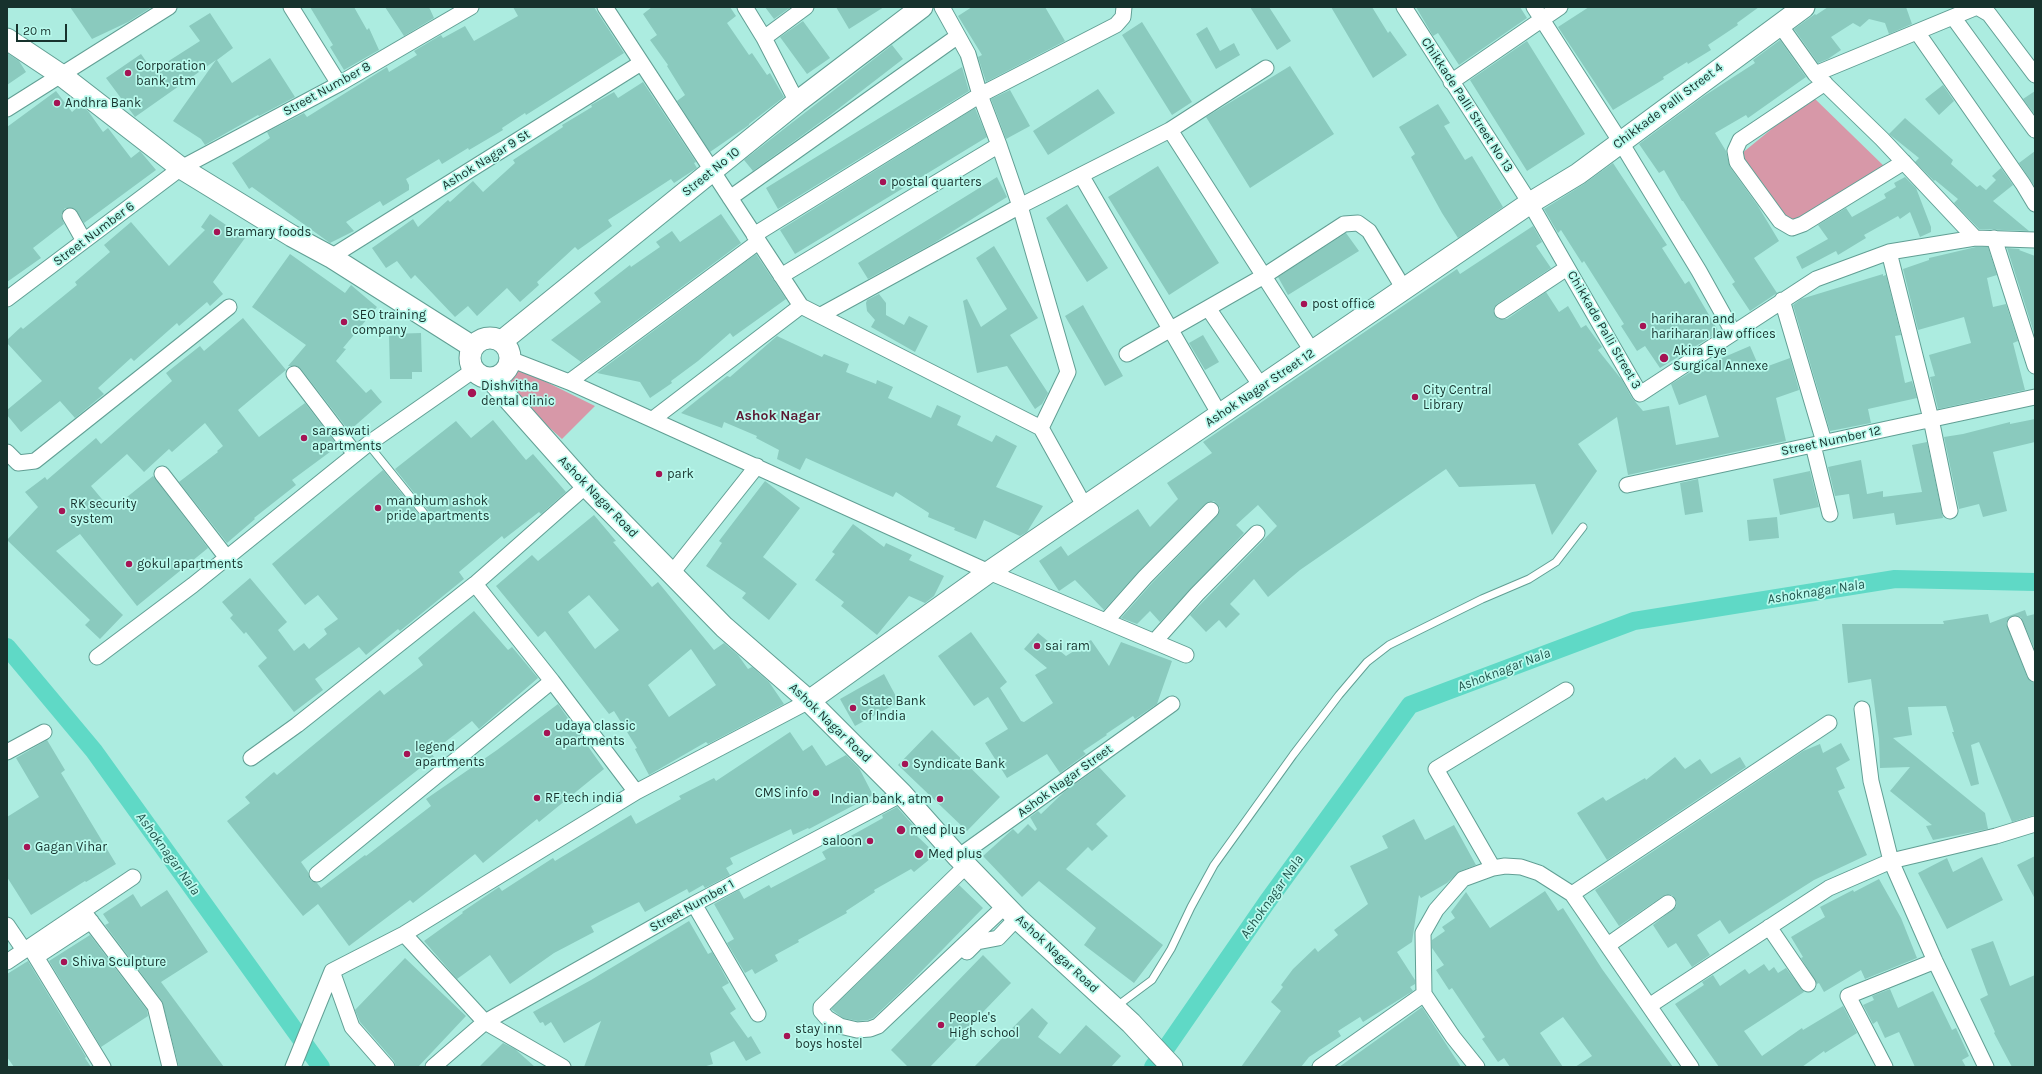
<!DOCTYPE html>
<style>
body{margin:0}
#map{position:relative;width:2042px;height:1074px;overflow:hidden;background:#acece0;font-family:Karla,sans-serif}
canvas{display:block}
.frame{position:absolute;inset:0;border:8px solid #17322d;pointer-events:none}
.scale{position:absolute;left:16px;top:24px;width:51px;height:18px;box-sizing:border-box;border:2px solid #17322d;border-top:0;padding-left:5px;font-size:12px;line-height:14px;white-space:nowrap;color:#17322d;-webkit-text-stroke:3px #b9faed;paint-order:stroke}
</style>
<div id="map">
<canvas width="2042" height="1074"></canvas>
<div class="frame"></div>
<div class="scale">20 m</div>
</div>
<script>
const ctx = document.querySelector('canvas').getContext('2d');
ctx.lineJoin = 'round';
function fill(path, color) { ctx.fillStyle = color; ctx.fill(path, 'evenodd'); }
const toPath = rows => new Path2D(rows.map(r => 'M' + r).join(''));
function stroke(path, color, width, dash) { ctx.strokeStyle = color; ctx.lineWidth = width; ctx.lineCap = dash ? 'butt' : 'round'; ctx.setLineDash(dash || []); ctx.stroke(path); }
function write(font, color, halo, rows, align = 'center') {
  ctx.font = font + ' Karla,sans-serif'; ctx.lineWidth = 3.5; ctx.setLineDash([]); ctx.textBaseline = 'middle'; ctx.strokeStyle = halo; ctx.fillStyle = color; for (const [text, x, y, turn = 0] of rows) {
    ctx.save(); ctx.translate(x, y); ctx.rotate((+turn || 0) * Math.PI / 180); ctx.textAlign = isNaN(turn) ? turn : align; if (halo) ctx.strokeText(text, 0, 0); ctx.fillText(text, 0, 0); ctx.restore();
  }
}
fill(toPath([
 [1812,96,1887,169,1781,227,1741,154],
 [520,369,595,406,562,439,500,383]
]), '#d798a8');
stroke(toPath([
 [7,647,94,751,321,1067],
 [1153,1067,1267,902,1410,705,1634,621,1895,579,2035,582]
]), '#5fd9c6', 18);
fill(toPath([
 [70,7,152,7,128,22,92,39],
 [310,7,354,7,367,30,369,28,379,50,344,70,330,47,333,45],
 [385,7,429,7,434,18,404,36],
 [513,7,594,7,624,53,526,115,525,113,502,128,503,130,469,150,468,148,442,164,439,159,406,179,409,185,409,190,383,206,380,201,346,222,354,231,330,243,252,187,249,189,232,163,270,138,267,132,304,113,307,117,387,67,389,72,417,55,414,51,441,35,443,38,465,26,474,41,518,16],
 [652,7,730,7,736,16,727,23,749,55,752,53,767,75,770,73,784,97,749,124,749,125,710,152,677,101,685,95,667,66,668,65,650,40,657,35,643,14],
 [765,7,791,7,774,19],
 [836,7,884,7,849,29],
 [972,7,1045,7,1065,41,986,82,978,57,982,55,958,16],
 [1250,7,1269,7,1291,41,1277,50],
 [1331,7,1372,7,1388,33,1390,31,1407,55,1373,78],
 [1416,7,1520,7,1527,18,1459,65,1438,33,1433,36],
 [1589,7,1759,7,1737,23,1738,25,1708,45,1711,50,1688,64,1687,62,1663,77,1664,79,1613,110,1558,27],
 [1828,7,1906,7,1912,24,1889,34,1885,23,1869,19,1860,27,1853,23,1831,37,1841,50,1828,59,1818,63,1794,29,1815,14,1816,15],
 [210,13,233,48,217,60,232,83,270,58,295,97,259,116,258,115,205,145,201,139,173,121,216,60,135,117,106,78,141,54,153,71,200,41,189,26],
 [803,21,830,58,807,74,780,37],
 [1142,22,1192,102,1172,115,1122,35],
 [1207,27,1220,51,1234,43,1240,55,1216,69,1196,34],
 [1780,40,1806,77,1748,118,1746,115,1715,133,1726,151,1730,167,1758,206,1779,241,1754,258,1777,293,1750,311,1732,284,1735,282,1683,201,1682,201,1664,170,1659,173,1639,144,1704,96,1755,63,1753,60],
 [1527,41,1585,134,1527,171,1470,80],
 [892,45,903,59,829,116,753,171,744,160],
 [7,53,19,61,26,72,7,85],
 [1290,66,1334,134,1250,188,1206,117],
 [962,67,969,91,778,209,766,188],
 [643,82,696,162,694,163,697,168,674,183,671,179,608,220,612,226,578,250,575,247,537,282,539,285,520,302,507,288,477,316,468,306,455,317,415,275,411,279,397,261,386,268,372,248,413,219,418,227,448,200,450,202,473,181,483,192,515,163,513,160,563,127,562,125,592,107,591,105,614,92,618,98],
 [1943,85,1954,101,1939,115,1925,99],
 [1098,89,1115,113,1048,155,1033,131],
 [1010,90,1030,126,1006,139,991,99],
 [56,91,72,112,80,105,88,111,103,132,108,128,131,158,140,151,156,170,84,223,75,209,65,208,61,215,64,224,33,248,41,258,7,282,7,127],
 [2035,91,2035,115,2023,99],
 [1438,104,1450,123,1444,126,1465,160,1472,156,1503,207,1458,238,1442,213,1411,157,1415,154,1399,127],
 [975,108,987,137,795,254,780,230],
 [1905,118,1953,160,1951,164,1977,187,1980,185,1986,190,1996,180,1992,176,2001,168,2013,185,1993,201,2029,231,1979,229,1954,203,1958,199,1935,180,1934,181,1915,162,1919,158,1889,134],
 [2035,151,2035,187,2019,163],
 [1613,163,1667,245,1662,248,1685,284,1689,281,1719,332,1660,368,1645,346,1637,351,1621,326,1624,324,1584,261,1582,263,1561,230,1558,233,1544,209,1584,184],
 [1158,166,1219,263,1169,295,1108,197],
 [997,177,1007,197,934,243,868,279,858,263],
 [1905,177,1916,188,1931,227,1931,232,1920,237,1910,212,1900,219,1898,216,1864,235,1866,238,1838,255,1836,251,1802,269,1796,257,1828,239,1818,225,1846,208,1852,217,1886,198,1884,194,1896,187,1894,183],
 [1067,204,1108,268,1087,282,1046,218],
 [210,214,245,238,213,282,223,294,210,306,207,302,179,326,177,323,134,361,131,358,98,388,104,394,75,418,60,401,21,432,7,415,7,410,42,381,7,343,7,340,21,327,23,329,77,285,75,282,110,252,104,245,131,222,169,266,205,230,201,227],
 [721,214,741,243,581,362,551,340,601,302,594,293,630,265,631,267,660,247,656,242,672,231,680,242],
 [1533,226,1542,242,1536,246,1551,268,1497,304,1493,311,1498,319,1507,319,1546,292,1559,312,1568,306,1581,328,1586,325,1602,347,1598,350,1622,380,1632,398,1643,411,1669,406,1676,445,1719,437,1706,395,1679,405,1671,384,1694,370,1750,346,1760,369,1790,358,1799,390,1776,398,1786,441,1628,475,1617,417,1578,444,1597,471,1552,535,1535,484,1459,487,1446,469,1300,570,1268,597,1254,579,1230,604,1240,614,1226,628,1219,620,1206,632,1190,615,1277,526,1258,505,1236,525,1244,533,1160,622,1150,611,1137,624,1121,618,1152,583,1217,516,1220,508,1214,501,1205,504,1139,571,1104,610,1075,580,1059,591,1039,561,1061,546,1068,556,1138,509,1150,527,1178,499,1167,483,1212,453,1203,442,1457,269,1460,274],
 [1346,233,1359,251,1288,295,1278,277],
 [994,246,1038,318,1010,335,1048,393,1042,404,1035,409,1007,366,977,373,963,301,967,299,981,327,1007,309,976,258],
 [1976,247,1988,247,1997,275,1987,278,1993,307,2006,304,2018,341,2013,343,2025,390,1938,409,1930,377,1935,376,1929,355,1971,343,1964,317,1918,330,1903,269,1929,260,1929,258],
 [2007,248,2020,249,2019,250,2035,256,2035,336],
 [290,254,345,293,351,285,377,307,343,348,346,349,336,361,366,393,371,389,382,402,349,431,301,369,297,366,288,366,306,345,252,307],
 [756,254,786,299,733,337,730,333,698,361,671,381,672,383,650,398,640,382,597,373],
 [1883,274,1883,276,1886,275,1901,335,1895,336,1905,383,1912,381,1917,398,1868,409,1871,423,1830,431,1793,305,1801,299],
 [879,294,886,303,886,315,904,325,909,316,928,326,915,352,871,327,875,320,867,311,866,303,867,300],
 [1083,305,1123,376,1105,386,1065,316],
 [243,318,286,370,238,410,259,437,305,403,338,446,292,480,296,485,254,518,255,519,227,543,179,482,218,452,217,451,223,446,205,423,172,452,169,449,144,472,127,454,91,486,111,510,153,476,208,548,137,606,80,534,56,551,123,615,100,639,85,625,90,620,7,540,38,507,25,492,45,477,47,480,96,438,101,444,172,381,166,373,200,346,204,351],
 [421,333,422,372,412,372,412,379,390,379,389,334],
 [1203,335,1219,362,1205,370,1189,343],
 [777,336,822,357,824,354,849,364,846,372,876,384,877,380,893,387,888,398,931,418,937,405,961,416,957,425,992,442,996,435,1017,446,996,487,1043,506,1027,532,1020,536,984,520,976,539,954,530,955,528,928,517,929,513,896,492,893,497,806,458,800,470,777,459,779,450,756,438,757,436,724,422,722,428,681,413,727,376,730,377],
 [2035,419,2035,442,1993,452,2007,511,1983,517,1979,504,1959,509,1944,437,1963,434,2010,422,2010,424],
 [493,420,526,460,533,454,566,492,541,514,539,512,504,539,502,536,459,572,464,579,400,631,398,629,366,655,359,647,315,679,323,690,294,712,258,666,267,658,246,632,244,634,230,618,233,615,222,602,250,578,287,622,278,630,294,651,304,643,309,649,327,634,324,629,338,619,318,595,305,605,272,564,383,470,423,520,430,521,432,518,431,514,395,469,456,421,471,438],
 [1927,442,1943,518,1896,525,1894,513,1853,519,1849,494,1835,496,1828,467,1861,460,1867,494,1883,491,1883,497,1922,492,1912,445],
 [1810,471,1819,507,1780,515,1773,479],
 [1698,479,1703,512,1685,515,1680,483],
 [765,481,800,508,763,557,797,584,769,620,742,598,746,593,706,566,722,543,719,541],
 [594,515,616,541,613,542,652,587,658,582,714,650,724,643,738,655,748,669,752,667,769,682,784,704,708,744,706,742,649,775,635,749,637,748,614,711,609,714,545,631,538,637,496,586,532,555,538,561],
 [589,595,619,630,595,649,568,612],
 [691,649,716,685,669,717,648,685],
 [1777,517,1779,538,1749,541,1747,520],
 [853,524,884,547,886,543,912,555,909,560,944,576,934,596,925,603,909,596,877,635,841,606,844,602,815,580,835,554,832,552],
 [2025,610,2027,616,2035,614,2035,650,2021,617,2012,616,2006,623,2027,677,2030,681,2035,683,2035,815,2012,822,1979,742,1971,745,1979,784,1971,786,1952,732,1954,732,1946,706,1908,707,1912,735,1893,738,1985,813,1988,829,1933,840,1926,826,1932,825,1890,791,1910,767,1880,768,1879,739,1871,679,1848,683,1842,624,1944,624,1943,621,1988,614,1990,623],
 [474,611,508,650,512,647,538,678,479,729,472,721,431,753,434,757,301,862,308,872,310,880,317,883,321,888,365,855,366,856,431,806,426,799,497,750,558,704,604,769,539,822,537,819,483,863,475,854,413,903,410,900,349,946,318,904,303,916,227,821,250,803,245,797,274,772,277,775,380,690,384,695,423,665,418,658],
 [971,632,1007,682,1000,688,1021,721,1024,722,1053,703,1035,675,1047,668,1024,649,1038,633,1066,656,1091,640,1109,666,1121,642,1172,661,1157,704,1135,719,1133,716,1106,734,1107,735,1083,751,1086,754,1060,773,1047,754,1007,778,985,743,1008,729,988,697,974,706,938,656],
 [884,674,899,702,855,726,840,699],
 [932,730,1000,797,967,831,898,765],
 [790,732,803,751,812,745,826,766,846,755,859,768,873,795,809,829,808,828,793,835,791,829,730,858,733,864,726,868,730,875,705,888,703,885,689,893,687,889,645,912,639,902,591,926,594,932,554,953,510,984,490,955,457,979,424,941,463,913,462,912,499,887,502,891,553,858,555,861,631,815,636,824,681,799,679,796,714,778,716,781],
 [47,740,65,770,61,773,116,864,86,882,85,881,31,915,7,877,7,817,39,797,16,758],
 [1841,743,1850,760,1836,768,1845,788,1838,791,1867,855,1814,880,1729,934,1720,920,1697,935,1710,955,1692,967,1676,943,1668,948,1653,925,1676,907,1677,902,1672,895,1663,896,1619,926,1595,890,1803,751,1820,744,1823,753],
 [1675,757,1685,769,1700,759,1711,774,1740,757,1746,767,1607,860,1577,813,1603,797,1606,801,1645,778,1646,780],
 [1099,767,1126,796,1096,824,1108,836,1092,851,1088,847,1066,869,1163,945,1134,983,1084,945,1096,928,1039,881,1022,897,983,856,1013,829,1018,834,1028,824,1035,831,1037,829,1030,817,1038,811,1041,814,1064,792],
 [897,807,920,833,917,836,936,854,914,872,911,869,874,890,875,892,846,911,847,913,798,940,799,942,775,955,778,961,755,974,752,969,745,973,727,943,734,939,714,904,739,890,744,899,769,885,771,888,826,859,822,852,883,818,882,815],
 [1414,819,1425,840,1454,825,1476,865,1460,871,1447,883,1421,898,1419,895,1412,942,1397,952,1415,980,1415,984,1410,987,1413,991,1363,1022,1360,1017,1338,1031,1341,1036,1309,1057,1301,1067,1241,1067,1281,1011,1271,1002,1283,987,1281,985,1293,969,1315,948,1318,952,1338,935,1334,930,1368,904,1350,866,1388,848,1382,836],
 [2035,856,2035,899,2017,865],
 [1982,857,2003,900,1947,929,1918,873,1947,858,1953,872],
 [1879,879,1901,918,1917,958,1865,979,1861,970,1824,992,1819,983,1817,984,1801,958,1803,957,1791,937,1825,917,1820,907,1853,890,1854,892],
 [959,885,983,908,909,984,873,1018,868,1020,858,1021,843,1018,831,1009],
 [167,890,208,952,161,982,224,1067,179,1067,162,1001,105,925,109,923,103,914,133,894,141,907],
 [1545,891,1558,911,1563,908,1602,969,1673,1067,1575,1067,1592,1056,1563,1017,1540,1033,1563,1067,1510,1067,1504,1058,1498,1062,1482,1039,1485,1037,1452,988,1449,990,1436,970,1444,965,1432,948,1432,940,1445,931,1442,927,1455,918,1451,912,1466,892,1490,928],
 [689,921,708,954,712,952,729,983,722,987,736,1009,730,1013,748,1038,751,1036,761,1053,746,1061,734,1041,710,1053,713,1064,703,1067,584,1067,601,1021,564,1043,551,1022,545,1026,543,1022,540,1023,533,1012,591,980],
 [90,935,147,1010,148,1016,101,1047,49,961],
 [1993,941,2010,986,2035,975,2035,1067,2012,1067,1994,1033,1995,1032,1980,999,1988,995,1971,949],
 [983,955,1011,983,930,1067,908,1067,891,1050],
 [405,958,466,1016,418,1067,396,1067,394,1061,360,1022,355,1010],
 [28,961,86,1057,85,1058,91,1067,14,1067,7,1057,7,974],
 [1764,964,1769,971,1774,967,1778,973,1786,968,1804,992,1744,1031,1762,1056,1802,1028,1803,1030,1843,1006,1857,1033,1825,1053,1824,1051,1802,1067,1719,1067,1675,1004,1704,985,1702,982,1713,975,1720,986,1745,969,1749,974],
 [1890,989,1898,1008,1933,991,1952,1030,1956,1028,1969,1056,1962,1060,1966,1067,1915,1067,1899,1032,1885,1038,1877,1021,1873,1024,1863,1005,1874,1000,1872,996],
 [1422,1007,1461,1067,1339,1067,1403,1021],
 [1032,1008,1048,1023,1038,1037,1060,1054,1086,1025,1121,1056,1111,1067,974,1067],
 [503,1043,515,1049,535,1067,479,1067]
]), '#8acabe');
const lane = toPath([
 [368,444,427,517],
 [1117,1006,1152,980,1171,949,1191,907,1214,865,1293,755,1339,695,1367,662,1389,645,1482,599,1529,579,1556,562,1583,527]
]);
const street = toPath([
 [291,7,339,84],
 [605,7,801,306,1041,428,1085,507],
 [745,7,764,38,797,102],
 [942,7,968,54,980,95,999,145,1020,206,1068,372,1041,428],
 [1404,7,1530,203,1640,394,1816,279,1889,252,1975,238,2035,240],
 [1534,7,1620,141,1699,271,1733,332],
 [1953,17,2035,130],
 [1780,25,1815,74,1882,139,1975,238],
 [1917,32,2023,184,2035,204],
 [764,38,806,7],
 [1815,74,1977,7,1989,14,2035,75],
 [1451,82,1560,7],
 [1825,83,1740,140,1735,151,1737,162,1780,221,1792,228,1803,224,1904,162],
 [7,109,169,7],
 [1170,130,1312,351],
 [1081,175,1220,415],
 [730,198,958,36],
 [70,216,84,241],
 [754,235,980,95,1116,25,1123,17,1124,7],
 [1994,238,2035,366],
 [1889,252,1931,419,1950,511],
 [331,257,641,63],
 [781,276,999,145],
 [7,299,181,168,339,84,471,7],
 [1782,300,1824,442],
 [1502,311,1567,268],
 [821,315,1020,206,1170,130,1266,68],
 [1127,354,1208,308],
 [510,359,569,382,989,572,1186,655],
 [294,374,355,454],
 [569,382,758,242],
 [1261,386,1208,308,1264,276,1344,224,1358,223,1369,231,1404,289],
 [653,419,801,306],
 [1813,445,1830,514],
 [7,452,18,463,35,461,229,307],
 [162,474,227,558],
 [1627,485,2035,397],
 [672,573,757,466],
 [475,584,552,681,636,792],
 [1106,621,1145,577,1211,510],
 [2015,624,2035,674],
 [1155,641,1197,594,1257,533],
 [97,657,193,585,368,444,474,370],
 [1862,709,1871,781,1891,861,1935,961,1986,1067],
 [7,752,44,732],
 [251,758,297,725,475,584,586,486],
 [958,857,1172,704],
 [966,866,821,1007,821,1011,827,1018,840,1026,857,1030,870,1029,878,1026,1005,906],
 [1493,868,1436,769,1566,690],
 [317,874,552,681],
 [1572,894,1829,723],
 [694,904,758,1014],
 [83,911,155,1006,170,1067],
 [7,925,24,950],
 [1769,927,1808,984],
 [404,934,485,1022,563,1067],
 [1608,945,1668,903],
 [30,947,103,1067],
 [967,952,977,942,998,938,1017,918],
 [36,957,91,921],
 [7,962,133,877],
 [332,971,352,1027,387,1067],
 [1649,1006,1829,888,1891,861,1996,836,2035,824],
 [293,1067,332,971,404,934,636,792,809,701],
 [433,1067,485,1022,694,904,902,794],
 [1320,1067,1424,994],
 [1477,1067,1453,1037,1424,994,1423,933,1436,910,1463,879,1493,868,1505,866,1521,867,1539,873,1572,894,1691,1067],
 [1885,1067,1848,996,1935,961]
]);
const secondary = toPath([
 [7,39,61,75,181,168,292,236,331,257,473,347],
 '470 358a20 20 0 1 1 40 0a20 20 0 1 1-40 0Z',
 [502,341,797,102,922,7],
 [490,378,586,486,724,627,809,701,902,794,958,857,1019,920,1131,1023,1172,1067],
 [809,701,989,572,1530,203,1578,174,1804,7]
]);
stroke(lane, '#619f94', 9);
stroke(street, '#619f94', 17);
stroke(secondary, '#619f94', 23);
stroke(lane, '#fff', 7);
stroke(street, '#fff', 15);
stroke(secondary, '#fff', 21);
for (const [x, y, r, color] of [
 [128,73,4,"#a51454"],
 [57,103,4,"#a51454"],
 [883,182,4,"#a51454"],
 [217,232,4,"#a51454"],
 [1304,304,4,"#a51454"],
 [344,322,4,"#a51454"],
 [1643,326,4,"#a51454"],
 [1664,358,5,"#a51454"],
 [472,393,5,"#a51454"],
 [1415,397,4,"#a51454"],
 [304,438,4,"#a51454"],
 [659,474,4,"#a51454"],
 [378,508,4,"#a51454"],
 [62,511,4,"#a51454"],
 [129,564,4,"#a51454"],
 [1037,646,4,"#a51454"],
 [853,708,4,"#a51454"],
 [547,733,4,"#a51454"],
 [407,754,4,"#a51454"],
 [905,764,4,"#a51454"],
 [816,793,4,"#a51454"],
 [537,798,4,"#a51454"],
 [940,799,4,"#a51454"],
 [901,830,5,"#a51454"],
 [870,841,4,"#a51454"],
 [27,847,4,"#a51454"],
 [919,854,5,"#a51454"],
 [64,962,4,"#a51454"],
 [941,1025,4,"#a51454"],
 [787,1036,4,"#a51454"]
]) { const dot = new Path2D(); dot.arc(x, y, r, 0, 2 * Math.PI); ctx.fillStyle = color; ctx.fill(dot); stroke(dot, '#b9faed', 1.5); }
write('13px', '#17322d', '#b9faed', [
 ["Corporation",136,66],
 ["bank, atm",136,81],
 ["Andhra Bank",65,103],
 ["postal quarters",891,182],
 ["Bramary foods",225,232],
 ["post office",1312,304],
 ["SEO training",352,315],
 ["company",352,330],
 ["hariharan and",1651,319],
 ["hariharan law offices",1651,334],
 ["Akira Eye",1673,351],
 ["Surgical Annexe",1673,366],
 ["Dishvitha",481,386],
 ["dental clinic",481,401],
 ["City Central",1423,390],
 ["Library",1423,405],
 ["saraswati",312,431],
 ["apartments",312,446],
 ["park",667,474],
 ["manbhum ashok",386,501],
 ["pride apartments",386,516],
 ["RK security",70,504],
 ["system",70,519],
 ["gokul apartments",137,564],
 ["sai ram",1045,646],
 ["State Bank",861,701],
 ["of India",861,716],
 ["udaya classic",555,726],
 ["apartments",555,741],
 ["legend",415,747],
 ["apartments",415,762],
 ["Syndicate Bank",913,764],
 ["CMS info",808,793,"right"],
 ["RF tech india",545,798],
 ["Indian bank, atm",932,799,"right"],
 ["med plus",910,830],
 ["saloon",862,841,"right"],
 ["Gagan Vihar",35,847],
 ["Med plus",928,854],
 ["Shiva Sculpture",72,962],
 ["People's",949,1018],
 ["High school",949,1033],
 ["stay inn",795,1029],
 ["boys hostel",795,1044]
], 'left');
write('13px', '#17322d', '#b9faed', [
 ["Street Number 8",327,89,-29],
 ["Chikkade Palli Street No 13",1467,105,57],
 ["Chikkade Palli Street 4",1668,106,-37],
 ["Ashok Nagar 9 St",486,160,-32],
 ["Street No 10",711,172,-39],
 ["Street Number 6",94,234,-37],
 ["Chikkade Palli Street 3",1604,330,60],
 ["Ashok Nagar Street 12",1260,388,-34],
 ["Street Number 12",1831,441,-12],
 ["Ashok Nagar Road",598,497,46],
 ["Ashok Nagar Road",830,723,44],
 ["Ashok Nagar Street",1065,781,-36],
 ["Street Number 1",692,906,-29],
 ["Ashok Nagar Road",1057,954,43]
]);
write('bold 14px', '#5b1831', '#b9faed', [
 ["Ashok Nagar",778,416]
]);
write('italic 14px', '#23574f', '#b9faed', [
 ["Ashoknagar Nala",1816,592,-9],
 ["Ashoknagar Nala",1504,670,-21],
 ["Ashoknagar Nala",168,854,54],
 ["Ashoknagar Nala",1272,897,-55]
]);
</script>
